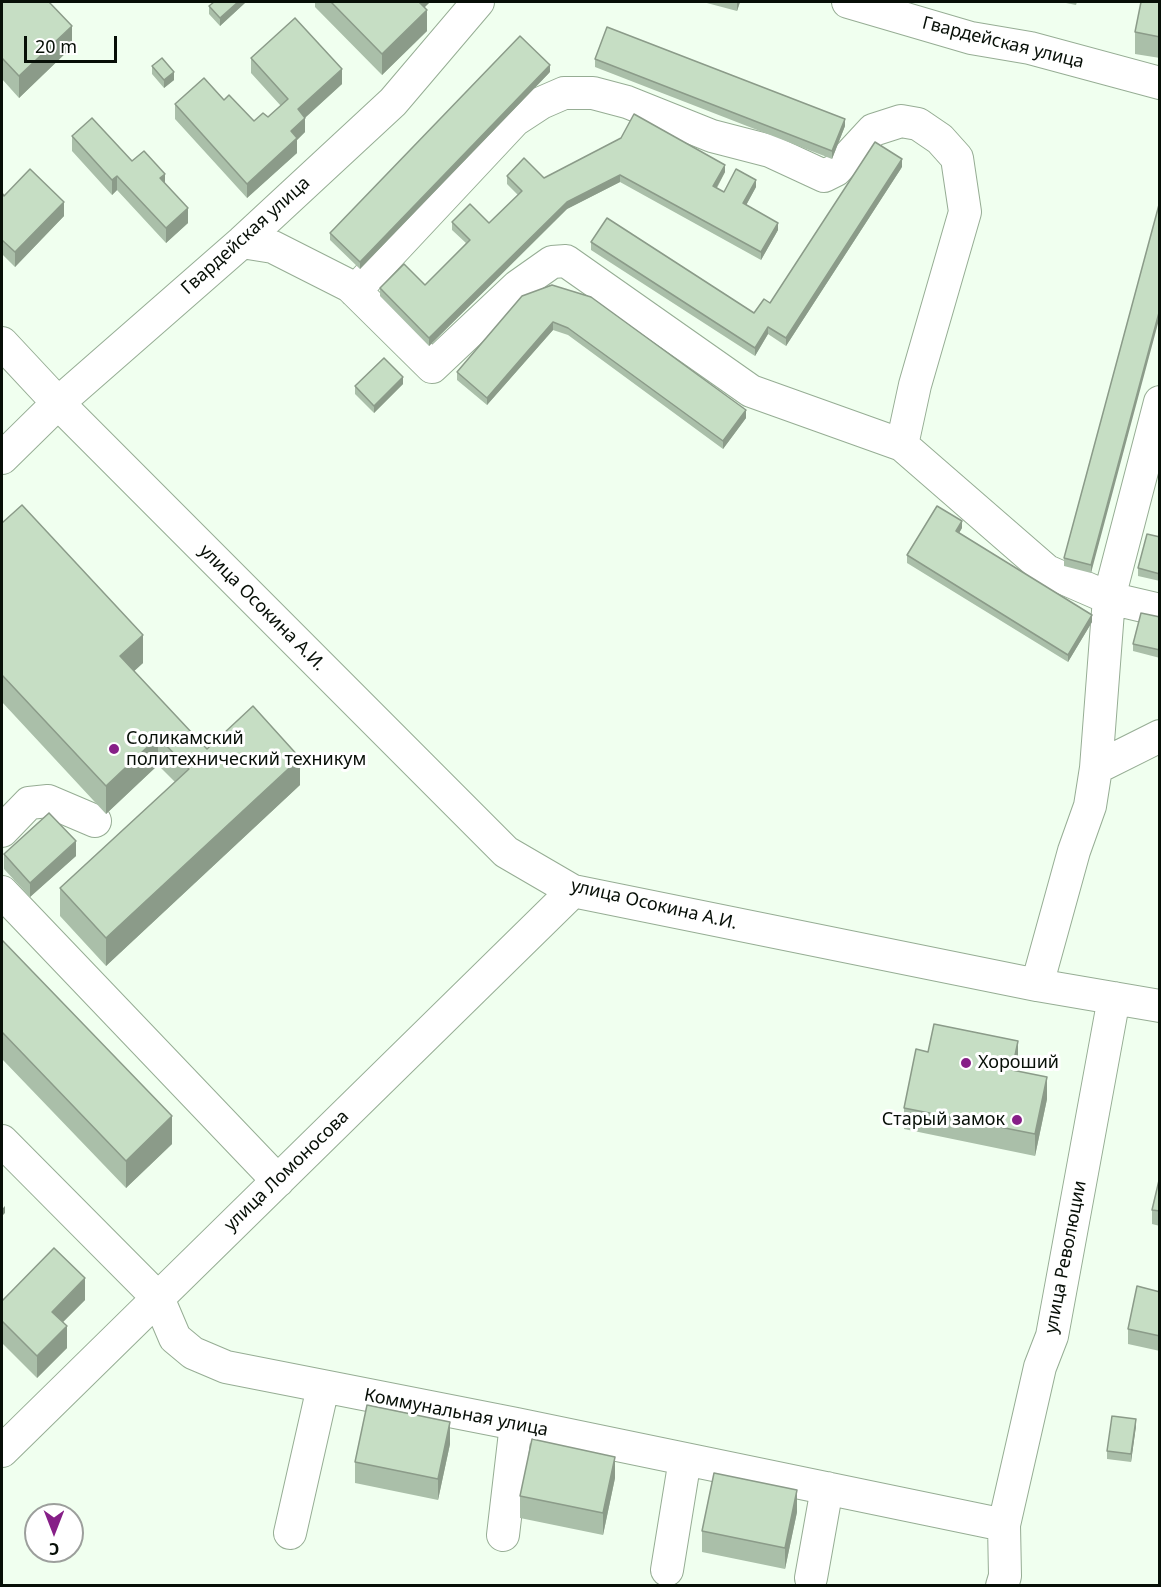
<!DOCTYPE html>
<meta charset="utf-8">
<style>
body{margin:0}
#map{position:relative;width:1161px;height:1587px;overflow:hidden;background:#f0ffef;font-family:"Noto Sans",sans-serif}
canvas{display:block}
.frame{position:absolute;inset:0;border:3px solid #070f07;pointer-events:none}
.north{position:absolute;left:24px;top:1503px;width:60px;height:60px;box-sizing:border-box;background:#fff;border:2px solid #9c9f9c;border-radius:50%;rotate:180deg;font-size:16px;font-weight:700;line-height:24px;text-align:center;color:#070f07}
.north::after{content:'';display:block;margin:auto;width:21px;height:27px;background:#861f87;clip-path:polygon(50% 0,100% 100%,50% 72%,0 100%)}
.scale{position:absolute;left:24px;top:36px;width:93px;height:27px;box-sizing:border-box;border:3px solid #070f07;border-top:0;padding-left:8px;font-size:18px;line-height:21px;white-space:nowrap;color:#070f07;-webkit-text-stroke:4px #fff;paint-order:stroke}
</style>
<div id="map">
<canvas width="1161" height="1587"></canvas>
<div class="frame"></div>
<div class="north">С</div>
<div class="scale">20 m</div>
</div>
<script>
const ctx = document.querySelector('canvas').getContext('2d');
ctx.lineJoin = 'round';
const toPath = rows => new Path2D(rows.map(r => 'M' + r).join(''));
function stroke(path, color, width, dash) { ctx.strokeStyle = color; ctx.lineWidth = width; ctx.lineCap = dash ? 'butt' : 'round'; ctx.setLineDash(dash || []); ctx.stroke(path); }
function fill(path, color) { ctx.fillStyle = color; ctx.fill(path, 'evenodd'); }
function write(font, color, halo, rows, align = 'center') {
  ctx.font = font + ' "Noto Sans",sans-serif'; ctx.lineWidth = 6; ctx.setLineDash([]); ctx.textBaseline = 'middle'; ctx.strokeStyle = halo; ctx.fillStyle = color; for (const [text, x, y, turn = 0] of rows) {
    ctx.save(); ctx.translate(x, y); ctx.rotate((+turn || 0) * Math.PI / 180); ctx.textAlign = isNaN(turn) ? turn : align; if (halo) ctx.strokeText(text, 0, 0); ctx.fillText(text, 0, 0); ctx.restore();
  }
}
const minor = toPath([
 [848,2,971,38,1030,48,1160,83],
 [242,242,273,247,350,286,432,367,518,286,552,262,566,261,751,391,902,445,1047,571,1109,598,1160,610],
 [355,291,515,120,541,103,564,93,593,93,627,102,712,136,770,151,824,176,836,170,873,130,901,121,918,124,940,139,957,158,965,212,915,385,902,445],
 [2,343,58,403,506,852,573,891,1037,985,1160,1006],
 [2,458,58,403,242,242,393,102,478,2],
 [1096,768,1160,736],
 [2,831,29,803,48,801,95,821],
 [2,892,278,1181],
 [1037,985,1074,851,1090,806,1096,768,1109,598,1160,402],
 [2,1141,158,1298,175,1338,193,1353,226,1367,516,1424,1004,1525],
 [2,1451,573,891],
 [290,1533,323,1387],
 [503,1535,516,1424],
 [667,1570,685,1459],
 [811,1578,827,1488],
 [1002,1586,1005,1576,1004,1525,1040,1367,1052,1336,1114,998]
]);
stroke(minor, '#96ad94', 34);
stroke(minor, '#fff', 32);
fill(toPath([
 [2,2,72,47,19,98,2,79],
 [246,2,220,26,209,14,209,6],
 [315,2,430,2,424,7,427,31,382,75,315,7],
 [703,2,740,2,737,11],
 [1061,2,1077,2,1076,5],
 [1160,2,1160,58,1135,54,1135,32],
 [251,58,342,84,305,118,305,132,297,140,297,153,247,198,175,119,175,104,224,100,254,121,268,117,281,106,251,73],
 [595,59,845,126,832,159,595,67],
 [152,66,174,80,164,88,152,74],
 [550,72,360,269,330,240,330,233],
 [72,136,132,161,165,183,188,223,166,243,117,190,112,195,72,151],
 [621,138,725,172,717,188,724,192,756,187,746,205,778,230,761,260,620,182,567,209,429,346,380,296,380,288,425,285,466,243,452,230,452,222,489,223,518,195,507,184,507,176,544,178],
 [902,167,786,346,768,334,755,356,591,250,591,242,754,313,770,303],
 [2,193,4,196,64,216,15,267,2,254],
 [1160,201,1091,573,1064,566,1064,558],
 [522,296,746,418,723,449,568,335,553,330,487,405,457,380,457,372],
 [403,384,374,413,355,394,355,386],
 [2,523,143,663,134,671,207,749,300,785,106,966,60,916,60,888,175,782,158,765,106,814,2,702],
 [962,528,959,533,1092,622,1068,662,907,563,907,555],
 [1160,537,1160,581,1138,576,1138,568],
 [1160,617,1160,658,1133,651,1133,644],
 [4,854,76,856,30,897,4,869],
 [2,940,172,1144,126,1188,2,1059],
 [1018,1063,1017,1071,1047,1099,1035,1156,904,1129,904,1108],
 [1160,1176,1160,1226,1152,1224,1152,1210],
 [1160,1292,1160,1351,1128,1344,1128,1329],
 [85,1300,63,1322,67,1348,37,1378,2,1343,2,1301],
 [1136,1426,1131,1462,1107,1459,1107,1451],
 [450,1444,438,1500,355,1483,355,1462],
 [615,1478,603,1535,520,1518,520,1496],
 [797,1512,785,1569,702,1552,702,1531]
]), '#aabfa9');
fill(toPath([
 [238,2,246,2,220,26,220,18],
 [414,2,430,2,414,18],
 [737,2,740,2,737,11],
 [427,10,427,31,382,75,382,54],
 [72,26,72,47,19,98,19,76],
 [550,65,550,72,360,269,360,262],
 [342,69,342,84,298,124,298,109],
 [174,72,174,80,164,88,164,80],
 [305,118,305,132,297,140,297,153,247,198,247,184,291,131],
 [845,119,845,126,832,159,832,151],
 [902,159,902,167,786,346,786,338],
 [725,165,725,172,713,194,713,186],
 [165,174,165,188,160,178],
 [620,175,620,182,567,209,429,346,429,338,567,202],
 [117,176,117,190,112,195,112,180],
 [756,180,756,187,743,211,743,203],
 [64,202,64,216,15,267,15,252],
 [188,208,188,223,166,243,166,228],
 [778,223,778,230,761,260,761,252],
 [1160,309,1160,316,1091,573,1091,565],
 [553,322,553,330,487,405,487,398],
 [768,327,768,334,755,356,755,348],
 [403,377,403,384,374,413,374,406],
 [746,410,746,418,723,449,723,441],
 [962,521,962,528,956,538,956,531],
 [1092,615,1092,622,1068,662,1068,655],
 [143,635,143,663,120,684,120,656],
 [158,737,158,765,106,814,106,786],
 [300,758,300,785,106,966,106,938],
 [76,841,76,856,30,897,30,883],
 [1018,1041,1018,1063,1012,1091,1012,1070],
 [1047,1077,1047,1099,1035,1156,1035,1134],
 [172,1116,172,1144,126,1188,126,1161],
 [5,1206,5,1213,2,1216,2,1209],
 [85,1278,85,1300,52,1333,52,1312],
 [67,1326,67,1348,37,1378,37,1356],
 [1136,1419,1136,1426,1131,1462,1131,1454],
 [450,1422,450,1444,438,1500,438,1479],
 [615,1457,615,1478,603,1535,603,1513],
 [797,1490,797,1512,785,1569,785,1548]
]), '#8b9b89');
const building = toPath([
 [2,2,49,2,72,26,19,76,2,58,2,2],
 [214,2,238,2,220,18,209,6,214,2],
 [331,2,419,2,427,10,382,54,331,2],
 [1141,2,1160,2,1160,37,1135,32,1141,2],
 [295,18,342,69,298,109,305,118,291,131,297,138,247,184,175,104,204,78,224,100,229,95,254,121,263,113,268,117,288,99,251,58,295,18],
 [607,27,845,119,832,151,595,59,607,27],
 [520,36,550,65,360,262,330,233,520,36],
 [162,58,174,72,164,80,152,66,162,58],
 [634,114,725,165,713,186,724,192,736,169,756,180,743,203,778,223,761,252,620,175,567,202,429,338,380,288,404,264,425,285,470,240,452,222,470,204,489,223,522,191,507,176,524,158,544,178,621,138,634,114],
 [92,118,132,161,144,151,165,174,160,178,188,208,166,228,117,176,112,180,72,136,92,118],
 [875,142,902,159,786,338,768,327,755,348,591,242,607,218,754,313,764,299,770,303,875,142],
 [30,169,64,202,15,252,2,240,2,193,4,196,30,169],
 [1160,201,1160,309,1091,565,1064,558,1160,201],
 [552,285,591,297,746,410,723,441,568,328,553,322,487,398,457,372,522,296,552,285],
 [384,358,403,377,374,406,355,386,384,358],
 [22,505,143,635,120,656,207,749,253,706,300,758,106,938,60,888,189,769,158,737,106,786,2,675,2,523,22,505],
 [937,506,962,521,956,531,1092,615,1068,655,907,555,937,506],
 [1147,534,1160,537,1160,574,1138,568,1147,534],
 [1141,613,1160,617,1160,650,1133,644,1141,613],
 [49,813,76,841,30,883,4,854,49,813],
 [2,940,172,1116,126,1161,2,1032,2,940],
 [934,1024,1018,1041,1012,1070,1047,1077,1035,1134,904,1108,916,1049,928,1052,934,1024],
 [1160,1176,1160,1211,1152,1210,1160,1176],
 [54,1248,85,1278,52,1312,67,1326,37,1356,2,1321,2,1301,54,1248],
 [1137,1286,1160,1292,1160,1336,1128,1329,1137,1286],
 [367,1405,450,1422,438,1479,355,1462,367,1405],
 [1112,1416,1136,1419,1131,1454,1107,1451,1112,1416],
 [532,1439,615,1457,603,1513,520,1496,532,1439],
 [714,1473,797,1490,785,1548,702,1531,714,1473]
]);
fill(building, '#c6dec4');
stroke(building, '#8b9b89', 1.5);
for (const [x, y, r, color] of [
 [114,749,6,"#861f87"],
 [966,1063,6,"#861f87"],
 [1017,1120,6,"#861f87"]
]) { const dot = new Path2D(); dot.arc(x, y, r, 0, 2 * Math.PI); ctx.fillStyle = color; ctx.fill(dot); stroke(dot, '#fff', 2); }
write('18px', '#070f07', '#fff', [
 ["Гвардейская улица",1003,43,14],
 ["Гвардейская улица",246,236,-42],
 ["улица Осокина А.И.",262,608,45],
 ["улица Осокина А.И.",654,905,13],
 ["улица Ломоносова",287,1171,-44],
 ["улица Революции",1066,1257,-79],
 ["Коммунальная улица",456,1413,11]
]);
write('18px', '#070f07', '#fff', [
 ["Соликамский",126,739],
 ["политехнический техникум",126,760],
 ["Хороший",978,1063],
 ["Старый замок",1005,1120,"right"]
], 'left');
</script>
